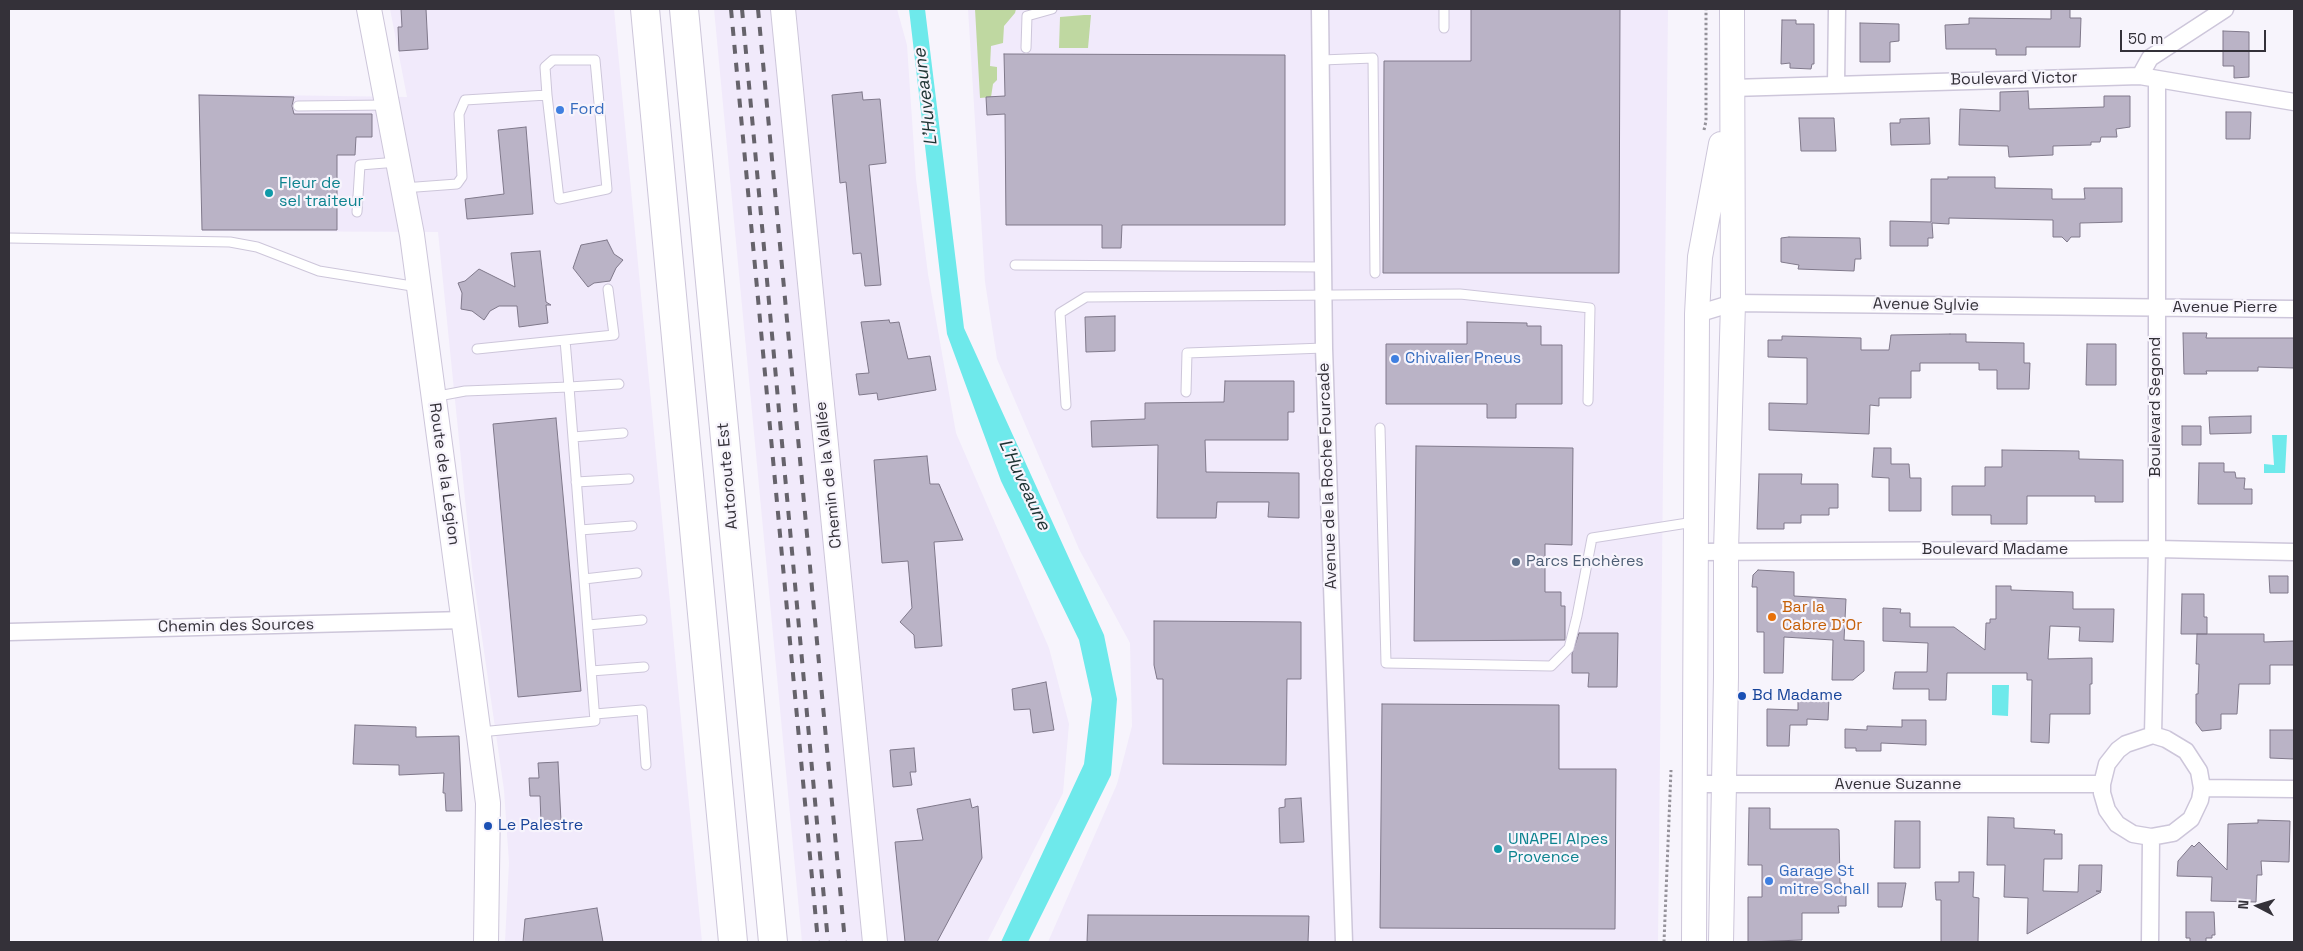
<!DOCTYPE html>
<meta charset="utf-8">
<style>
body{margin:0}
#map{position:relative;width:2303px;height:951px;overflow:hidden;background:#f7f4fc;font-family:"Space Grotesk",sans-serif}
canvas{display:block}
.frame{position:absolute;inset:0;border:10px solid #343139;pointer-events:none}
.north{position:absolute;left:2233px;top:881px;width:50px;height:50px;-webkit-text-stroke:4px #f7f4fc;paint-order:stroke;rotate:275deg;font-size:14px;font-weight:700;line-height:20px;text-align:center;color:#343139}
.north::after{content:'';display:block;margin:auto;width:18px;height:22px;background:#343139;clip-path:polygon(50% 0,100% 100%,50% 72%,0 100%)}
.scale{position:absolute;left:2120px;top:30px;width:146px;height:22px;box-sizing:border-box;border:2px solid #343139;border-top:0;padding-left:6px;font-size:15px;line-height:18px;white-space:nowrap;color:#343139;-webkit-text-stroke:4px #f7f4fc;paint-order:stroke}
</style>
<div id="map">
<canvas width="2303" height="951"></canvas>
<div class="frame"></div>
<div class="north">N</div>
<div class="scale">50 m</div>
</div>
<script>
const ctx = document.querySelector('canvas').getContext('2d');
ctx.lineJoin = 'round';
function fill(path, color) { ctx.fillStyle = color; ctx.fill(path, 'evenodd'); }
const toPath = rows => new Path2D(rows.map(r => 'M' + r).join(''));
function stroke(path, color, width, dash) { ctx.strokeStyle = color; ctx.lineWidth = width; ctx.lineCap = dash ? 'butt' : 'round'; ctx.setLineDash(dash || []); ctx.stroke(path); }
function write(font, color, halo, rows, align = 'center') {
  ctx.font = font + ' "Space Grotesk",sans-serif'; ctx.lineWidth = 4.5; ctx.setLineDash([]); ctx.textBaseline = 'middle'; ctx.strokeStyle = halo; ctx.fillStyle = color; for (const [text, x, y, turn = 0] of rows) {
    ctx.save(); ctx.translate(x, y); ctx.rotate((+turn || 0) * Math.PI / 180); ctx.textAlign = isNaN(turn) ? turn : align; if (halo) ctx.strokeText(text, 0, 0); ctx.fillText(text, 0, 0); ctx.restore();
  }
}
fill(toPath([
 [390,9,614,9,702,942,505,942,509,863,504,790,472,568,438,232,202,231,199,94,407,97],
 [714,9,897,9,907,45,916,179,928,274,956,433,1049,648,1069,724,1063,793,987,942,802,942],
 [968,9,1668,9,1658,942,1048,942,1117,784,1132,726,1130,643,1079,549,997,359,985,282]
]), '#f1eafb');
fill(toPath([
 [975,9,1016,9,1015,13,1004,26,1003,43,991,46,990,66,997,67,997,80,993,84,991,97,980,98],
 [1084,15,1091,15,1088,48,1059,48,1060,17]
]), '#bfd8a1');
fill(toPath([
 [909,9,925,9,964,328,1104,635,1117,699,1111,775,1028,942,1001,942,1084,764,1092,699,1079,640,1001,481,947,334],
 [2272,435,2287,435,2285,473,2264,473,2264,464,2274,465],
 [1992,685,2009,685,2008,716,1992,715]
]), '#6ee9eb');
const building = toPath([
 [401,9,426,9,428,49,399,51,398,27,402,27,401,9],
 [1471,9,1620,9,1619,273,1383,273,1384,61,1471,61,1471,9],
 [2051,9,2070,9,2070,18,2081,18,2080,47,2026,47,2026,55,1996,55,1996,49,1946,49,1945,25,1969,24,1969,18,2051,19,2051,9],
 [1782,20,1796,20,1796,24,1814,24,1814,64,1812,64,1811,69,1790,68,1790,63,1781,64,1782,20],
 [1860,23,1899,24,1899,41,1890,42,1890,62,1860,62,1860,23],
 [2223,31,2249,32,2249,77,2234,78,2234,66,2223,66,2223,31],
 [1004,54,1285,55,1285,225,1122,225,1121,248,1102,248,1102,225,1006,225,1005,114,987,115,986,97,1005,96,1004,54],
 [2028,91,2029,109,2104,107,2104,96,2130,96,2130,127,2116,129,2117,137,2101,137,2100,142,2091,142,2091,145,2053,146,2053,155,2009,157,2008,146,1959,145,1960,109,2000,111,2000,92,2028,91],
 [862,92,863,100,880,99,886,163,869,165,881,285,865,286,861,253,853,254,846,182,840,183,832,95,862,92],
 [199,95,294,97,292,106,294,114,372,114,372,137,356,137,355,155,337,155,337,230,202,230,199,95],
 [2226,112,2251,112,2250,139,2226,139,2226,112],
 [1799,118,1834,118,1836,151,1801,151,1799,118],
 [1929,118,1930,144,1891,145,1890,123,1900,123,1900,119,1929,118],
 [526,127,533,214,467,219,465,199,504,194,498,130,526,127],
 [1948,177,1995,177,1995,188,2052,189,2052,199,2085,199,2084,188,2122,188,2122,222,2080,223,2080,237,2071,237,2067,242,2062,237,2053,237,2053,220,1949,218,1949,224,1932,223,1933,238,1928,238,1928,246,1890,246,1890,221,1931,222,1931,179,1948,179,1948,177],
 [1789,237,1860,238,1861,259,1855,259,1854,271,1798,269,1799,265,1781,262,1781,238,1789,237],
 [607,240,614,254,623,260,616,268,610,281,594,283,588,287,573,268,581,245,607,240],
 [540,251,546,302,551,305,546,305,548,323,519,327,517,306,499,306,490,311,484,320,472,311,461,309,462,293,458,283,465,281,479,269,515,287,511,253,540,251],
 [1115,316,1115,351,1086,352,1085,317,1115,316],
 [889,320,890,323,899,322,908,359,930,356,936,390,878,400,877,393,859,395,856,374,869,373,861,322,889,320],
 [1467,322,1527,323,1527,326,1541,326,1541,345,1562,345,1562,404,1516,404,1516,418,1487,418,1487,404,1386,404,1386,344,1467,344,1467,322],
 [2183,333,2207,333,2206,338,2294,338,2294,368,2258,367,2258,371,2206,371,2207,374,2184,374,2183,333],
 [1950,334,1966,334,1966,342,2024,343,2024,363,2030,363,2029,389,1997,389,1997,370,1979,370,1979,363,1920,363,1920,371,1911,371,1911,398,1879,398,1879,406,1870,405,1869,434,1769,430,1769,403,1807,404,1807,358,1768,357,1768,340,1782,340,1782,336,1861,338,1861,350,1889,350,1891,335,1950,334],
 [2087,344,2116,344,2116,385,2086,385,2087,344],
 [1225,381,1294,381,1294,412,1288,412,1288,440,1205,440,1206,472,1299,473,1299,518,1268,517,1269,502,1217,502,1216,518,1157,518,1158,445,1092,447,1091,421,1145,419,1145,403,1224,402,1225,381],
 [2251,416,2251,433,2210,434,2209,417,2251,416],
 [556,418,581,691,518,697,493,424,556,418],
 [2182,426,2201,426,2201,445,2182,445,2182,426],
 [1416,446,1573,448,1572,545,1545,544,1545,592,1561,592,1561,606,1565,606,1565,640,1414,641,1416,446],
 [1874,448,1891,448,1891,464,1909,464,1910,478,1921,478,1921,511,1889,511,1889,478,1872,477,1874,448],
 [2002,450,2079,451,2079,459,2123,460,2123,502,2095,502,2095,496,2027,496,2027,524,1991,524,1991,515,1952,515,1952,486,1985,486,1985,467,2002,467,2002,450],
 [927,456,930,484,939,484,963,540,934,542,942,646,915,648,914,635,900,622,912,608,908,561,882,563,874,460,927,456],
 [2199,463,2224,463,2224,472,2235,472,2236,478,2245,478,2244,489,2252,489,2252,504,2198,504,2199,463],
 [1759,474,1802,474,1801,484,1838,484,1838,508,1829,508,1829,515,1801,515,1801,523,1784,523,1784,529,1757,529,1759,474],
 [1758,570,1794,572,1794,596,1846,599,1844,640,1864,641,1864,671,1853,680,1832,680,1833,640,1784,637,1783,673,1764,673,1764,632,1757,632,1757,587,1752,587,1753,575,1758,570],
 [2269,576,2288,576,2288,593,2270,593,2269,576],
 [1996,586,2011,586,2011,590,2073,592,2073,609,2114,609,2113,642,2079,641,2080,627,2050,626,2048,659,2092,658,2092,684,2090,684,2090,714,2050,714,2049,743,2031,742,2032,680,2027,680,2027,673,1947,673,1946,700,1929,700,1929,689,1893,689,1895,672,1927,672,1928,643,1883,641,1883,608,1901,609,1900,613,1910,613,1910,627,1954,627,1985,650,1986,623,1990,623,1990,619,1996,619,1996,586],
 [2182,594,2204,594,2204,617,2207,617,2207,634,2181,634,2182,594],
 [1154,621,1301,622,1301,679,1287,679,1286,765,1163,764,1163,679,1157,679,1154,665,1154,621],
 [1579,633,1618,633,1617,687,1588,687,1589,673,1572,673,1572,654,1579,633],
 [2197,634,2264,634,2264,642,2294,641,2294,665,2270,665,2270,684,2239,684,2237,714,2221,714,2221,729,2202,731,2196,723,2196,694,2198,694,2199,664,2196,664,2197,634],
 [1046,682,1054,730,1033,733,1030,709,1014,710,1012,689,1046,682],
 [1798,696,1829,697,1828,720,1807,719,1807,725,1790,725,1789,746,1767,746,1767,709,1798,710,1798,696],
 [1382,704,1559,705,1559,769,1616,769,1615,929,1380,928,1382,704],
 [1902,720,1926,720,1926,745,1881,743,1881,751,1856,751,1856,748,1845,748,1845,729,1867,730,1867,726,1902,727,1902,720],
 [355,725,416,727,416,737,459,736,462,811,446,811,445,793,443,793,444,773,399,775,399,765,353,764,355,725],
 [2270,730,2294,730,2294,759,2270,758,2270,730],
 [914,748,916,772,910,772,912,785,893,787,890,750,914,748],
 [558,762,561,821,541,822,540,796,530,796,529,778,539,778,538,763,558,762],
 [1301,798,1304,842,1280,843,1279,808,1285,807,1285,799,1301,798],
 [970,799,972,808,978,806,982,858,937,942,905,942,895,842,923,840,917,809,970,799],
 [1749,808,1770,808,1770,829,1837,829,1839,830,1840,883,1846,883,1846,906,1838,906,1839,913,1802,913,1802,940,1748,942,1748,897,1762,897,1762,865,1748,865,1749,808],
 [1988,817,2014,818,2014,828,2055,830,2054,834,2062,834,2062,859,2044,859,2043,891,2078,892,2079,865,2102,865,2101,891,2096,891,2101,892,2027,934,2028,898,2004,897,2005,865,1987,865,1988,817],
 [2258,820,2290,821,2289,862,2261,861,2262,875,2257,875,2256,902,2211,901,2212,877,2177,876,2178,861,2192,845,2194,847,2199,842,2227,870,2228,824,2258,823,2258,820],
 [1895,821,1920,821,1920,868,1894,868,1895,821],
 [1959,872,1974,872,1973,897,1979,898,1978,942,1941,942,1941,900,1936,900,1935,882,1959,882,1959,872],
 [1878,883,1906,883,1902,907,1878,907,1878,883],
 [597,908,603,942,523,942,525,919,597,908],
 [2186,912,2214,912,2215,935,2212,935,2212,938,2206,938,2206,942,2190,942,2190,938,2186,938,2186,912],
 [1088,915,1309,916,1308,942,1087,942,1088,915]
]);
fill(building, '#bab3c6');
stroke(building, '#80798b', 1);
const lane = toPath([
 [1444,9,1444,28],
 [1026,48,1027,16,1052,9],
 [1322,60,1373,58,1375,273],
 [298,106,387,105],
 [403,188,457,184,462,177,459,114,465,100,547,95,545,67,553,60,595,60,607,189,559,199,547,95],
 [357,212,360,165,398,162],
 [9,238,230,242,257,247,319,271,418,287],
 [1015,265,1323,267],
 [565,340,614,335,608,289],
 [477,349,565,340,569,387,619,384],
 [1186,392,1187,353,1324,348],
 [433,397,465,391,569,387,595,721,480,732],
 [1066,405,1060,313,1086,297,1460,294,1590,308,1588,401],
 [1380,428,1386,663,1551,666,1569,648,1577,616,1592,538,1694,522],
 [573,437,623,433],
 [576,482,629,479],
 [580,530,632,526],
 [584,579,637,573],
 [588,625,642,620],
 [591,671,644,667],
 [595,714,642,710,646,765]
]);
const street = toPath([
 [1320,9,1324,348,1344,942],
 [2140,76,2150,58,2225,9],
 [1836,84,1837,9],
 [1732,88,2140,76,2294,102],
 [1697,314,1733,303,2294,309],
 [1695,552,2157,549,2294,552],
 [9,632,464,620],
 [2153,735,2157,549,2157,79],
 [2153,735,2166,739,2186,751,2199,771,2202,788,2200,800,2191,819,2173,833,2151,837,2133,834,2117,824,2107,810,2102,793,2102,784,2107,764,2118,750,2126,744,2153,735],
 [1694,784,2102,784],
 [2202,788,2294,789],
 [2150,942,2151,837]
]);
const secondary = toPath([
 [369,9,412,235,488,803,486,942],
 [783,9,875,942],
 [1694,942,1697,314,1700,257,1721,144],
 [1721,942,1726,677,1726,551,1733,303,1732,9]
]);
const highway = toPath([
 [645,9,733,942],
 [684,9,773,942]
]);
stroke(lane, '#cdc6da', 11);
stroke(street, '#cdc6da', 19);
stroke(secondary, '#cdc6da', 26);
stroke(highway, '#cdc6da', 30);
stroke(toPath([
 [1704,130,1706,121,1706,9],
 [1664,942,1671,770]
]), '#95929a', 3, [2.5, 2.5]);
stroke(lane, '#fff', 9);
stroke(street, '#fff', 16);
stroke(secondary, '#fff', 24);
stroke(highway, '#fff', 28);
stroke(toPath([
 [731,9,818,942],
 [742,9,828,942],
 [758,9,845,942]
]), '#66636b', 4, [9, 9]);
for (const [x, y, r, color] of [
 [560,110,5,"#3f7fe0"],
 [269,193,5,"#0f9aa8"],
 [1395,359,5,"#3f7fe0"],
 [1516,562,5,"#5c6f8a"],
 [1772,617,5,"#e8710a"],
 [1742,696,5,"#1a4fb4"],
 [488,826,5,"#1a4fb4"],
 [1498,849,5,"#0f9aa8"],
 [1769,881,5,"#3f7fe0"]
]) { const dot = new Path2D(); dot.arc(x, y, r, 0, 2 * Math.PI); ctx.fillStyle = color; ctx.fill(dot); stroke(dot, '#f7f4fc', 2); }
write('16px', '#343139', '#f7f4fc', [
 ["Boulevard Victor",2014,79,-1],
 ["Avenue Sylvie",1926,305,1],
 ["Avenue Pierre",2225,308],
 ["Boulevard Segond",2156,407,-90],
 ["Route de la Légion",444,474,82],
 ["Chemin de la Vallée",829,475,-96],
 ["Autoroute Est",728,476,-95],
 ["Avenue de la Roche Fourcade",1328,476,-92],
 ["Boulevard Madame",1995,550],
 ["Chemin des Sources",236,626,-1],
 ["Avenue Suzanne",1898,785]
]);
write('16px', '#366cbe', '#f7f4fc', [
 ["Ford",570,110],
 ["Chivalier Pneus",1405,359],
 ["Garage St",1779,872],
 ["mitre Schall",1779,890]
], 'left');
write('16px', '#0d838f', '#f7f4fc', [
 ["Fleur de",279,184],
 ["sel traiteur",279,202],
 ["UNAPEI Alpes",1508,840],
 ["Provence",1508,858]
], 'left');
write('16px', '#4e5e75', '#f7f4fc', [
 ["Parcs Enchères",1526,562]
], 'left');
write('16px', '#c56008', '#f7f4fc', [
 ["Bar la",1782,608],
 ["Cabre D'Or",1782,626]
], 'left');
write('16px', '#164399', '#f7f4fc', [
 ["Bd Madame",1752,696],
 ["Le Palestre",498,826]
], 'left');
write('italic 18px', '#1c3232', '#f7f4fc', [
 ["L'Huveaune",926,97,-97],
 ["L'Huveaune",1024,485,65]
]);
</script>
